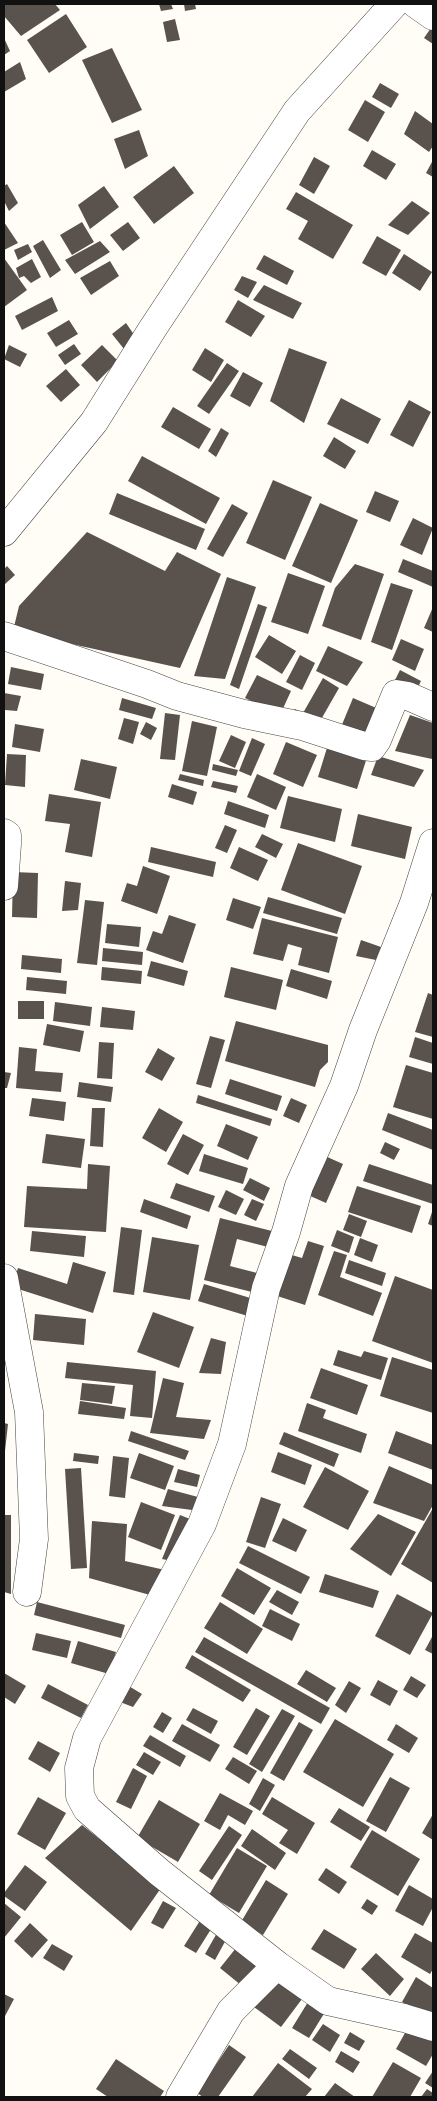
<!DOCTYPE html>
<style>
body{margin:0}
#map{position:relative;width:437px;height:2101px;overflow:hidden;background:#fffdf5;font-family:Lora,serif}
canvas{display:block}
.frame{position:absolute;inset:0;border:5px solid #111;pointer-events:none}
</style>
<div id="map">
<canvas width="437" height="2101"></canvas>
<div class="frame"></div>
</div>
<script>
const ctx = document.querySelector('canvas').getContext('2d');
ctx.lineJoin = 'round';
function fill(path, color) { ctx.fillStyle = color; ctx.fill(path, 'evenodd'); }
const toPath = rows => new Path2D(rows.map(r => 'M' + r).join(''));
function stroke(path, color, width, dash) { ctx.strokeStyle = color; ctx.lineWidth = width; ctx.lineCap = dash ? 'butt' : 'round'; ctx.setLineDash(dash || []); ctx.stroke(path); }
fill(toPath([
 [4,4,55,4,60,10,21,36,4,16],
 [159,4,171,4,173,9,161,11],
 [184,4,195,4,196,9,185,11],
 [66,14,87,47,49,73,27,40],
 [175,19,180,40,167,42,163,22],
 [433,25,433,44,424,38],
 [4,38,10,51,4,55],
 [112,48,142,110,112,123,82,60],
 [20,62,26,79,4,92,4,72],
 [380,83,399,94,391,108,372,97],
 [365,100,385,112,368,142,348,130],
 [415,111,433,124,433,146,429,152,404,134],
 [139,130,148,156,125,169,114,139],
 [372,150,396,164,386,180,363,166],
 [314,157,330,166,314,194,299,185],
 [433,160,433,177,426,173],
 [174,166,194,193,154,224,133,197],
 [7,184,18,203,9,211,4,201,4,186],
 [104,186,119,207,90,229,78,205],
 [296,192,353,225,333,259,298,239,308,221,286,209],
 [412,201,430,213,408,235,388,225],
 [4,222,18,243,4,250],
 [82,222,94,242,72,255,60,235],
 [128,222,140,238,123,251,110,235],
 [377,236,401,250,386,276,362,263],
 [43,240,61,270,50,278,33,246],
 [100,241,110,252,75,274,65,260],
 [28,244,32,252,18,260,14,250],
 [404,254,432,272,420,291,392,273],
 [264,255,294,271,287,285,256,269],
 [4,258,27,290,4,307],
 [32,259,41,277,31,283,24,276,19,278,16,268],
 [110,261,119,276,91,295,80,278],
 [242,276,257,282,248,298,234,290],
 [264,285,302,303,293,319,253,300],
 [52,297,58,311,22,330,15,316],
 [238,300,265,316,251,337,225,322],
 [69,320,78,334,56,347,47,333],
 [126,323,137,339,124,349,112,334],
 [74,344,81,354,65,365,58,355],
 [9,345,27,354,20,367,4,359],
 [102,345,118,361,97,382,81,365],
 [205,348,224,360,211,382,192,370],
 [289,348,327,362,304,423,270,401],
 [227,363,239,371,209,414,197,406],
 [66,369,80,385,61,402,46,386],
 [243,372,263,383,250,407,230,396],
 [341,398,381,419,368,444,327,424],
 [409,400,431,412,413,447,390,435],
 [173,407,211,429,199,449,161,427],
 [221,428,229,433,216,457,208,451],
 [334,437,356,451,345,469,323,456],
 [142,456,220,498,206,524,128,481],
 [273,480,312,497,285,560,246,543],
 [375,491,399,501,390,522,366,512],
 [117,493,205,529,196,550,109,514],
 [320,503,358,520,331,583,292,566],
 [232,504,248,513,223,557,207,549],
 [413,518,433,528,422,555,400,545],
 [87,532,165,571,177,552,221,574,180,668,13,631,19,606],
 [403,559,433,571,433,587,398,572],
 [355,564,384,574,361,640,322,626,335,588],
 [7,566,15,575,4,585,4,569],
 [288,573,325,586,308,634,271,622],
 [227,577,256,587,225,679,194,676],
 [391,583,413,590,392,650,371,642],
 [258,604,267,607,239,689,230,685],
 [433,607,433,632,424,628],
 [269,635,296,651,282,674,255,657],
 [401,639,424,649,415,671,392,660],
 [328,646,363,662,347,686,316,671],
 [300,655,315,663,302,690,286,682],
 [11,667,44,674,41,690,8,684],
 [400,670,421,681,414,695,393,684],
 [257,675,291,691,280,715,245,698],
 [323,678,339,688,319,723,291,714,295,709,303,713],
 [4,693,21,696,17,711,5,710],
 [122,698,156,708,152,719,119,710],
 [353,698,381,710,369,739,341,727],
 [165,713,180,715,175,760,160,759],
 [410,715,433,723,432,759,395,751],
 [124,718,139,722,133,744,118,739],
 [192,721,217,727,207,776,182,771],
 [146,722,157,728,151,740,140,734],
 [15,724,44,729,40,752,12,747],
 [231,735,246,742,235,768,219,761],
 [252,738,265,744,251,776,239,771],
 [330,738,369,751,357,789,318,777],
 [286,742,317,755,303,787,273,774],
 [7,754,26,755,25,787,5,785],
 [378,756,424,770,414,787,371,775],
 [81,759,117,767,110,799,74,790],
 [213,764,238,770,236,776,212,770],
 [180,774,204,780,203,786,178,780],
 [257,774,286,787,276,810,247,797],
 [213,781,238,786,236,793,211,787],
 [172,784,197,792,193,805,168,797],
 [49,794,101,802,92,857,65,852,70,824,45,821],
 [288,796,342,809,335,842,280,828],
 [228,801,269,815,265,828,224,814],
 [358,814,412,827,405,859,351,846],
 [225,825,237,830,227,853,215,848],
 [262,834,283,844,276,858,255,847],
 [298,843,362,866,345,914,281,890],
 [151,847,216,862,213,877,148,862],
 [239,847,268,860,258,881,230,868],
 [143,866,170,876,157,914,121,901,127,883,137,886],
 [13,872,38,873,37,918,12,917],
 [65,881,81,883,78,910,62,911],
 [268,897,342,918,337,934,263,913],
 [233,898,261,907,253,929,226,920],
 [85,900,104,902,97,965,77,963],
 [169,915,196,924,183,963,146,950,153,931,162,934],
 [262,918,338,937,329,973,298,965,302,948,288,944,283,961,253,954],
 [107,924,141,927,139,947,105,943],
 [361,940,381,947,376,960,356,956],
 [103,948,143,952,142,965,102,961],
 [22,955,62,959,61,973,21,969],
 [151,961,188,971,184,986,147,976],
 [102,967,142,971,141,984,101,980],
 [231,967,283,980,276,1010,224,997],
 [291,969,332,981,327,999,286,986],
 [27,977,67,981,66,994,26,990],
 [428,993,433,995,433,1037,415,1032],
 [18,1001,44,1001,44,1019,18,1019],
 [55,1002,92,1007,90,1026,53,1021],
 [102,1007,135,1011,133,1030,100,1027],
 [236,1021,328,1045,328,1062,320,1070,315,1087,225,1061],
 [47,1024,84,1031,80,1052,43,1045],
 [210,1036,225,1040,211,1088,196,1084],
 [415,1037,433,1043,433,1064,409,1057],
 [99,1042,114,1043,112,1079,97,1078],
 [19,1047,37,1049,35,1071,63,1073,61,1092,16,1088],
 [158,1048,175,1058,162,1081,145,1072],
 [406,1065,433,1073,433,1119,393,1107],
 [4,1072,11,1073,7,1088,4,1088],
 [230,1079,282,1096,277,1111,225,1094],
 [79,1082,113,1087,111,1102,77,1097],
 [198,1095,272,1119,270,1126,196,1103],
 [32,1098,66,1102,64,1121,29,1116],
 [291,1098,307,1105,299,1123,283,1116],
 [92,1108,105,1108,103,1147,90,1146],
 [159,1108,183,1122,166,1152,142,1138],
 [388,1113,433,1130,433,1150,382,1130],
 [226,1124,258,1137,248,1160,217,1146],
 [46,1134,85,1139,81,1168,42,1163],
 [183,1134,204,1145,188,1175,167,1164],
 [385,1142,400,1149,394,1160,380,1153],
 [204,1154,248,1168,243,1184,199,1171],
 [325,1156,343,1164,326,1203,308,1195],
 [88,1164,110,1166,106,1232,24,1227,27,1186,87,1189],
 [369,1164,433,1185,433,1204,363,1181],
 [250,1178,270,1188,264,1201,243,1190],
 [176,1183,215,1196,209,1212,170,1198],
 [357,1186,421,1206,412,1233,348,1212],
 [226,1190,244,1199,236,1215,218,1207],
 [144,1199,191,1216,187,1229,140,1212],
 [252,1199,264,1204,256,1221,244,1215],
 [433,1209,433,1226,428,1224],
 [349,1214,367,1221,361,1237,343,1230],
 [220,1218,272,1231,268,1247,237,1239,230,1266,261,1274,256,1293,204,1280],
 [121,1227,142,1230,134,1295,113,1292],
 [337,1230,354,1237,349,1253,331,1246],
 [32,1231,86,1236,84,1257,30,1251],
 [152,1237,199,1245,190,1300,143,1292],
 [360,1238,378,1245,372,1262,354,1255],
 [308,1241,324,1246,305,1305,271,1294,285,1253,302,1258],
 [334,1251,347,1255,340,1277,382,1293,373,1316,318,1295],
 [349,1260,386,1273,382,1286,345,1273],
 [73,1262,106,1272,93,1313,12,1287,18,1268,67,1284],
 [395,1276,433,1290,433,1363,372,1341],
 [204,1284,257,1300,251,1317,198,1301],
 [153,1312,194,1327,179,1368,137,1352],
 [35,1314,86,1319,84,1345,33,1340],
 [211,1338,226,1342,221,1374,199,1373],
 [338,1350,361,1357,364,1351,388,1358,381,1380,333,1365],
 [392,1357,433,1370,433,1413,380,1396],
 [67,1362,156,1371,152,1418,130,1416,133,1385,65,1378],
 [321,1368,368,1385,357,1415,310,1398],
 [163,1378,184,1383,176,1417,211,1420,204,1439,150,1433],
 [82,1383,115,1386,112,1404,80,1400],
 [80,1401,126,1408,124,1419,78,1414],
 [307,1403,326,1410,323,1418,367,1434,361,1453,298,1431],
 [4,1423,8,1424,5,1451,4,1450],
 [131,1431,189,1451,185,1460,128,1441],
 [396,1431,433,1445,433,1470,388,1453],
 [284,1432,339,1454,334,1467,279,1444],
 [278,1452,312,1465,305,1485,271,1472],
 [74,1453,99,1456,98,1464,73,1461],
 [139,1453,174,1466,165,1490,130,1478],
 [113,1456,129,1458,125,1498,109,1496],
 [389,1466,433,1485,433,1505,424,1521,373,1503],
 [325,1467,369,1491,348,1530,303,1507],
 [81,1468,87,1568,71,1569,65,1469],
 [178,1469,200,1475,197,1487,174,1482],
 [168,1489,198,1497,192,1510,162,1506],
 [261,1497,281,1504,265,1548,246,1542],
 [141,1502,175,1515,161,1550,128,1537],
 [433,1508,433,1583,401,1564],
 [378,1514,416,1532,391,1576,350,1549],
 [4,1515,11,1515,11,1594,4,1592],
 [180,1515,190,1519,172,1561,162,1559],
 [283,1518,307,1530,296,1552,272,1541],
 [92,1521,127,1524,125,1561,165,1570,150,1595,89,1578],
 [248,1546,310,1577,301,1594,239,1563],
 [237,1568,271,1588,254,1615,221,1596],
 [325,1574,379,1591,373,1608,319,1592],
 [277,1590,299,1602,292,1615,269,1602],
 [397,1594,433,1613,410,1655,375,1636],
 [37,1602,125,1625,121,1638,34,1615],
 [220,1602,263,1629,247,1654,204,1628],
 [270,1609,300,1624,292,1641,262,1626],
 [36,1633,71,1641,67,1658,32,1650],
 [433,1635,433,1654,425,1650],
 [204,1637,330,1708,321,1724,195,1652],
 [78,1641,116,1652,109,1674,71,1663],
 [192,1655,251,1690,243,1702,185,1668],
 [306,1670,336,1688,327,1702,297,1684],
 [4,1673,26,1686,15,1704,4,1697],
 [411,1676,426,1685,417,1698,403,1690],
 [378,1680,398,1691,390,1706,370,1695],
 [349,1681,361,1688,346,1713,335,1705],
 [48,1684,88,1705,81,1718,41,1698],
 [127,1685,142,1694,133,1707,120,1702],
 [193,1708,218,1721,211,1734,186,1720],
 [256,1708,270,1716,247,1755,233,1747],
 [282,1709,295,1716,262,1772,249,1764],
 [162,1712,172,1718,163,1733,153,1727],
 [335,1719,394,1754,363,1807,303,1772],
 [299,1722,313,1730,284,1781,270,1773],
 [182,1724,220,1745,210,1762,172,1741],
 [396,1724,418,1738,409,1753,387,1740],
 [150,1735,186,1756,180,1767,143,1746],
 [38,1741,60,1753,50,1772,28,1759],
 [144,1752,161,1762,153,1775,136,1765],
 [233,1757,257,1771,249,1784,225,1769],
 [133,1768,147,1776,131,1809,116,1802],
 [390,1777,410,1788,386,1832,366,1821],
 [263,1778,275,1785,260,1811,249,1804],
 [220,1793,253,1811,245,1825,228,1815,220,1830,204,1821],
 [38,1797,66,1813,45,1850,17,1834],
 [272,1797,315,1823,297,1854,279,1843,288,1830,262,1814],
 [159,1800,200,1824,178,1862,137,1838],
 [339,1808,370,1827,361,1841,330,1822],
 [433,1814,433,1840,422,1833],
 [82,1825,161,1888,131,1931,45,1858],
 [229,1826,242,1835,212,1880,199,1871],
 [252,1829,286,1853,275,1870,241,1846],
 [372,1830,420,1859,398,1896,350,1867],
 [237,1848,267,1866,239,1913,209,1895],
 [25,1865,47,1882,25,1911,4,1896,4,1893],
 [326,1868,347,1882,339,1894,318,1880],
 [266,1880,288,1894,263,1935,241,1922],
 [409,1885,433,1899,433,1907,423,1926,395,1911],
 [367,1899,378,1906,372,1915,361,1908],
 [163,1901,176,1908,163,1929,151,1923],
 [4,1903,21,1917,4,1938],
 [201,1919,213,1926,196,1953,184,1946],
 [30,1923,48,1940,32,1958,14,1941],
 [324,1929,357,1949,344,1969,311,1949],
 [217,1933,227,1938,215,1960,205,1954],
 [415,1933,433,1943,433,1969,430,1974,401,1957],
 [240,1943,267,1964,247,1990,220,1968],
 [52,1944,73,1956,64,1971,43,1958],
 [376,1953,404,1979,390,1996,361,1969],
 [416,1977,433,1988,433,2015,431,2019,402,2002],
 [275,1978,302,1999,281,2027,254,2007],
 [4,1994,14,1999,4,2018],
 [308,2002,325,2012,309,2038,292,2028],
 [323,2024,340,2035,330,2052,312,2040],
 [410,2024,433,2037,433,2054,426,2066,396,2049],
 [350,2032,365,2041,359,2051,344,2043],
 [229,2045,246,2057,218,2097,203,2097,197,2093],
 [290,2049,317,2068,309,2079,282,2059],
 [341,2051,360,2062,353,2073,335,2062],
 [116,2059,164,2091,160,2097,108,2097,96,2089],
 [393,2062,421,2078,410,2097,372,2097],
 [278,2063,312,2089,305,2097,252,2097],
 [433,2071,433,2088,425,2083],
 [335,2083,355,2097,324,2097],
 [427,2089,433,2093,433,2097,421,2097]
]), '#5a524d');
const minor = toPath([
 [416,4,433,16],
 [4,532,94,422,153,328,297,111,394,4],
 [4,636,147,684,177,696,244,714,302,726,364,746,372,747,377,740,396,694,408,696,433,707],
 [4,833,7,835,7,844,4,886],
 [4,1278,29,1412,34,1539,27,1592],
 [277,1965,328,2001,404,2018,433,2027],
 [180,2097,231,2011,277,1965,159,1872,87,1809,80,1796,79,1768,87,1738,202,1524,232,1444,266,1288,286,1232,299,1186,344,1086,363,1030,414,903,433,843]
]);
stroke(minor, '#444', 29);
stroke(minor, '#fff', 28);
</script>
